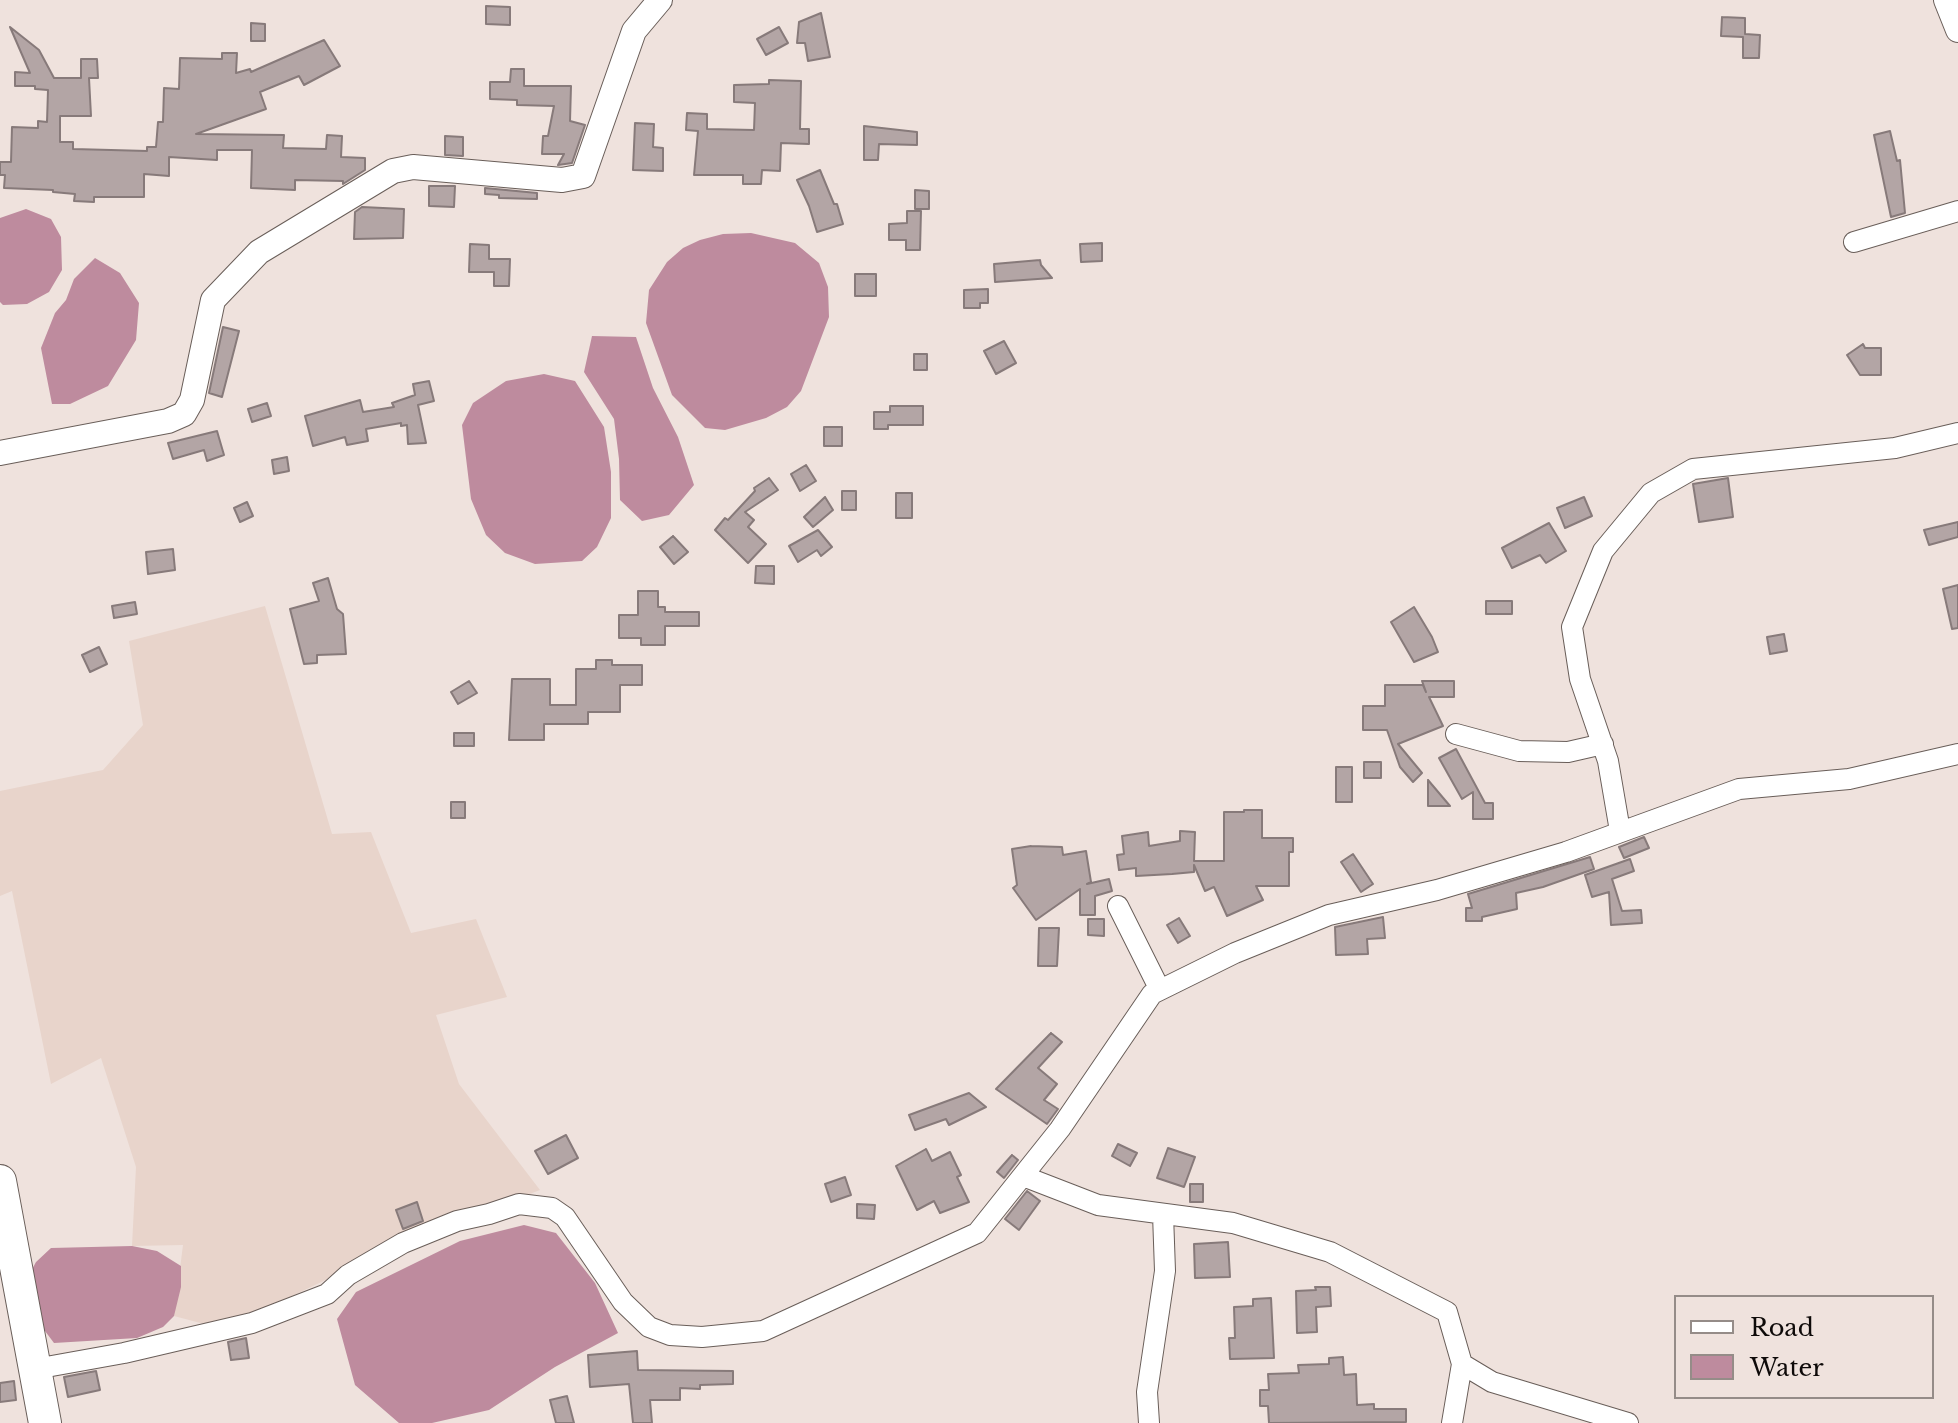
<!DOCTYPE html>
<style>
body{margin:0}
#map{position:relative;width:1958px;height:1423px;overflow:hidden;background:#efe2dd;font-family:"Libre Baskerville",serif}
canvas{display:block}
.legend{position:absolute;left:1674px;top:1295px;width:260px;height:104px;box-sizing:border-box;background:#efe2dd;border:2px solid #958c88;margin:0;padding:10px 14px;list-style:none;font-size:24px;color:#0e0a09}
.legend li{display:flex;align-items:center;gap:16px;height:40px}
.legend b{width:40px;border:2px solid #958c88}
</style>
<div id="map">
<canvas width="1958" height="1423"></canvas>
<ul class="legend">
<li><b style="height:10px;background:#fff"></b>Road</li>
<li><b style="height:22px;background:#be8b9e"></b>Water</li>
</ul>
</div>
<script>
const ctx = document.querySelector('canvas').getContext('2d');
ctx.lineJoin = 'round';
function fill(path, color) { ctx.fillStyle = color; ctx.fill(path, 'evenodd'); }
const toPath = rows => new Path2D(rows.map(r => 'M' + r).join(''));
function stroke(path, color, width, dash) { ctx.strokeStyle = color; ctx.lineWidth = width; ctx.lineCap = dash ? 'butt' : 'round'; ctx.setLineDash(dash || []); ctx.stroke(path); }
fill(toPath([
 [265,606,332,834,371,832,411,933,476,919,507,997,436,1015,459,1084,540,1190,403,1243,223,1329,174,1316,183,1245,132,1246,136,1167,101,1058,51,1084,12,891,0,896,0,791,103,770,143,725,129,641]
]), '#e8d4cb');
fill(toPath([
 [26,209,51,219,61,237,62,270,49,292,27,304,3,305,0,302,0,218],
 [751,233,795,243,819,263,828,287,829,317,801,391,787,407,766,418,725,430,705,428,672,395,646,323,649,290,667,262,683,248,700,240,723,234],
 [95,258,120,273,139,303,136,340,108,386,70,404,52,404,41,348,55,313,66,300,74,279],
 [592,336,636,337,653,388,678,437,694,485,669,515,642,521,620,500,619,459,614,419,584,372],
 [544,374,575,381,604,427,611,472,611,518,597,547,582,561,535,564,505,553,486,535,471,499,462,425,473,403,506,381],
 [524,1225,556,1233,595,1283,618,1333,555,1367,489,1410,432,1423,399,1423,355,1385,337,1319,356,1292,460,1241],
 [132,1246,157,1251,181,1266,181,1287,174,1316,163,1327,137,1338,54,1343,42,1327,29,1275,36,1262,51,1248]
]), '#be8b9e');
const building = toPath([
 [486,6,510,7,510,25,486,24,486,6],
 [821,13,830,57,808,61,805,43,797,43,799,22,821,13],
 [1722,17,1745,18,1745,34,1760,35,1759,58,1743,58,1743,37,1721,36,1722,17],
 [251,23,265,24,265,41,251,41,251,23],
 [10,27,39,50,54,78,81,78,81,59,97,59,98,78,89,78,91,116,60,116,60,142,73,142,73,149,111,150,147,151,147,147,156,147,158,122,163,122,164,88,179,89,180,58,222,59,222,53,237,53,236,73,250,69,251,72,324,40,340,66,304,85,299,76,260,92,266,109,196,134,284,135,283,148,326,149,327,135,342,136,341,157,365,158,365,170,343,184,343,181,295,180,295,190,251,188,252,150,217,150,217,160,169,157,169,176,144,174,144,197,94,197,94,202,74,201,75,194,53,192,53,190,4,188,5,175,0,175,0,162,11,162,12,127,38,128,38,121,47,122,48,90,35,89,35,86,15,86,15,72,30,73,10,27],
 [779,27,788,43,766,55,757,39,779,27],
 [511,69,524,69,524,86,571,86,570,121,585,125,572,163,558,165,564,154,542,154,543,136,548,136,554,106,517,105,517,100,490,99,490,82,510,82,511,69],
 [769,80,801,81,800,129,809,129,809,144,781,143,780,171,762,170,761,184,743,184,743,175,694,175,698,131,686,130,687,113,707,114,707,129,754,130,755,103,734,102,734,85,769,84,769,80],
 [635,123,654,124,653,147,663,148,663,171,633,170,635,123],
 [864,126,917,132,917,145,879,144,878,160,864,160,864,126],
 [1890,131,1897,161,1900,160,1905,213,1891,217,1874,135,1890,131],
 [445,136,463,137,463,156,445,155,445,136],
 [820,170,834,204,837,204,843,224,817,232,809,206,797,180,820,170],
 [429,186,455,186,454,207,429,206,429,186],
 [485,188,537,193,537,199,499,198,499,195,485,194,485,188],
 [915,190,929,191,929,209,915,209,915,190],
 [362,207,404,209,403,238,354,239,355,212,362,207],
 [907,211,921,211,920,250,906,250,906,240,889,240,889,224,907,223,907,211],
 [1102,243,1102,261,1081,262,1080,244,1102,243],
 [470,244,489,245,489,259,510,259,509,286,494,286,494,272,469,272,470,244],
 [1040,260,1041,265,1052,278,995,282,994,264,1040,260],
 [855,274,876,274,876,296,855,296,855,274],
 [988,289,988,303,980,303,980,308,964,308,964,290,988,289],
 [223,327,239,331,222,397,209,393,223,327],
 [1004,341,1016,363,996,374,984,351,1004,341],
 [1863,344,1865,348,1881,348,1881,375,1860,375,1847,355,1863,344],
 [914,354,927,354,927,370,914,370,914,354],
 [429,381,434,401,418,405,426,443,408,444,407,425,401,426,401,423,366,429,368,441,347,445,345,437,313,446,305,416,360,400,363,412,394,407,392,403,415,395,413,384,429,381],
 [267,403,271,416,252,422,248,409,267,403],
 [890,406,923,406,923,425,888,425,888,429,874,429,874,412,890,412,890,406],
 [824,427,842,427,842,446,824,446,824,427],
 [217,431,224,455,207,461,204,450,173,459,168,443,217,431],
 [287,457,289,471,274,474,272,460,287,457],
 [806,465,816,481,800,491,791,474,806,465],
 [769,478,778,490,745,512,754,520,748,527,766,544,748,563,715,530,725,518,728,520,755,491,754,488,769,478],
 [1728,478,1733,517,1699,522,1693,484,1728,478],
 [842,491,856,491,856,510,842,510,842,491],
 [896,493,912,493,912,518,896,518,896,493],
 [825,497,833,510,813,527,804,517,825,497],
 [1584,497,1592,516,1565,528,1557,508,1584,497],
 [247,502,253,516,240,522,234,508,247,502],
 [1958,522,1958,537,1929,545,1924,530,1958,522],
 [1549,523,1566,551,1546,563,1540,555,1512,568,1502,548,1549,523],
 [818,530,832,547,821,556,817,550,798,562,789,546,818,530],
 [673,536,688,552,674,564,660,547,673,536],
 [173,549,175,570,148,574,146,552,173,549],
 [756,566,774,566,774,584,755,583,756,566],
 [328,578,337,609,343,614,346,654,317,655,317,663,304,664,290,609,319,601,313,583,328,578],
 [1958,585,1958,628,1952,629,1943,589,1958,585],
 [638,591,658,591,658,607,665,607,665,612,699,612,699,626,665,626,665,645,641,645,641,638,619,638,619,615,638,615,638,591],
 [1486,601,1512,601,1512,614,1486,614,1486,601],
 [135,602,137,614,114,618,112,606,135,602],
 [1414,607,1432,637,1438,652,1414,662,1391,622,1414,607],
 [1784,634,1787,651,1770,654,1767,637,1784,634],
 [99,647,107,664,90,672,82,655,99,647],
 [596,660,612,660,612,665,642,665,642,685,620,685,620,712,588,712,588,724,544,724,544,740,509,740,512,679,550,679,550,705,576,705,576,669,596,669,596,660],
 [469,681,477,693,458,704,451,692,469,681],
 [1422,681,1454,681,1454,697,1429,697,1443,726,1398,744,1422,773,1413,782,1400,767,1387,730,1363,730,1363,706,1385,706,1385,685,1423,685,1426,692,1422,681],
 [454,733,474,733,474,746,454,746,454,733],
 [1456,749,1485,803,1493,803,1493,819,1473,819,1473,792,1462,799,1439,758,1456,749],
 [1364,762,1381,762,1381,778,1364,778,1364,762],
 [1336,767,1352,767,1352,802,1336,802,1336,767],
 [1428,780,1450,806,1428,806,1428,780],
 [451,802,465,802,465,818,451,818,451,802],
 [1244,810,1262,810,1262,838,1293,838,1293,852,1289,852,1289,886,1256,886,1263,900,1227,916,1214,887,1205,891,1194,865,1194,872,1172,874,1136,876,1136,868,1119,870,1117,855,1124,854,1122,836,1148,832,1149,846,1180,841,1180,831,1195,832,1194,861,1224,861,1224,812,1244,812,1244,810],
 [1644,837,1649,848,1624,858,1619,847,1644,837],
 [1031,846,1062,847,1063,855,1086,851,1091,882,1087,884,1109,879,1112,891,1095,896,1095,915,1080,915,1080,889,1036,920,1013,888,1017,885,1012,849,1031,846],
 [1353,854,1373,884,1361,892,1341,862,1353,854],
 [1590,857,1594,869,1543,887,1516,893,1517,909,1482,917,1482,921,1466,921,1466,908,1472,908,1468,894,1590,857],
 [1630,859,1634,871,1612,879,1622,911,1641,910,1642,923,1611,925,1609,892,1592,897,1585,875,1630,859],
 [1383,917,1385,938,1367,939,1368,954,1336,955,1335,927,1383,917],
 [1179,918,1190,936,1178,943,1167,925,1179,918],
 [1088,919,1104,919,1104,936,1088,935,1088,919],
 [1039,928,1059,928,1057,966,1038,966,1039,928],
 [1051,1033,1062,1042,1038,1068,1057,1084,1044,1100,1058,1109,1047,1124,996,1089,1051,1033],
 [969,1093,986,1107,949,1125,946,1119,915,1130,909,1115,969,1093],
 [566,1135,578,1158,548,1174,535,1151,566,1135],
 [1118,1144,1137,1153,1130,1166,1112,1156,1118,1144],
 [1168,1148,1195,1157,1184,1187,1157,1178,1168,1148],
 [926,1149,932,1161,950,1152,961,1175,957,1177,969,1202,940,1213,934,1201,917,1210,896,1166,926,1149],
 [1012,1155,1018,1160,1004,1178,997,1172,1012,1155],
 [845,1177,851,1195,831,1202,825,1184,845,1177],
 [1190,1184,1203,1184,1203,1202,1190,1202,1190,1184],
 [1027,1191,1040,1201,1019,1230,1005,1219,1027,1191],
 [417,1202,423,1221,403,1229,396,1210,417,1202],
 [857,1204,875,1205,874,1219,857,1218,857,1204],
 [1228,1242,1230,1277,1195,1278,1194,1244,1228,1242],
 [1315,1287,1330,1287,1331,1306,1316,1307,1317,1332,1297,1333,1296,1291,1316,1290,1315,1287],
 [1271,1298,1274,1358,1230,1359,1229,1338,1235,1338,1234,1307,1253,1306,1253,1299,1271,1298],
 [246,1338,249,1358,231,1360,228,1342,246,1338],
 [637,1351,638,1370,733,1371,733,1384,700,1385,700,1389,680,1388,680,1400,650,1400,652,1423,633,1423,629,1384,590,1387,588,1355,637,1351],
 [1343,1357,1344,1375,1356,1374,1357,1405,1374,1404,1374,1409,1406,1409,1406,1422,1269,1423,1268,1406,1260,1406,1260,1390,1269,1390,1268,1374,1299,1373,1298,1365,1329,1364,1329,1358,1343,1357],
 [96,1371,100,1390,68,1397,64,1377,96,1371],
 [14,1381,16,1400,0,1402,0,1383,14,1381],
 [567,1396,574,1423,556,1423,550,1400,567,1396]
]);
fill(building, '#b3a5a5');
stroke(building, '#877a7a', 2);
const minor = toPath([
 [1854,242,1958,211],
 [1456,734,1519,751,1568,752,1603,744],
 [1620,831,1608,761,1580,679,1572,627,1603,551,1651,493,1693,469,1895,448,1958,433],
 [1118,906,1160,990],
 [1023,1176,1098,1205,1233,1223,1330,1252,1447,1312,1462,1364,1492,1382,1628,1423],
 [35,1369,124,1353,252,1323,327,1294,348,1275,403,1243,457,1221,489,1214,519,1204,552,1208,565,1217,623,1302,649,1327,670,1335,702,1337,763,1331,977,1233,1060,1129,1152,994,1235,953,1329,915,1437,890,1566,852,1739,789,1849,779,1958,754],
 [1149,1423,1147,1392,1165,1271,1163,1214],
 [1452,1423,1462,1364]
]);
const tertiary = toPath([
 [1946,0,1958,30],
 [0,453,168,421,184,414,192,400,213,300,259,252,393,171,413,167,562,180,583,176,634,31,660,0]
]);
const primary = toPath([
 [0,1181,45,1423]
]);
stroke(minor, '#695e59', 22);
stroke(tertiary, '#695e59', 26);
stroke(primary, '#695e59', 34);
stroke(minor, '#fff', 20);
stroke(tertiary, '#fff', 24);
stroke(primary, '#fff', 32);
</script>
